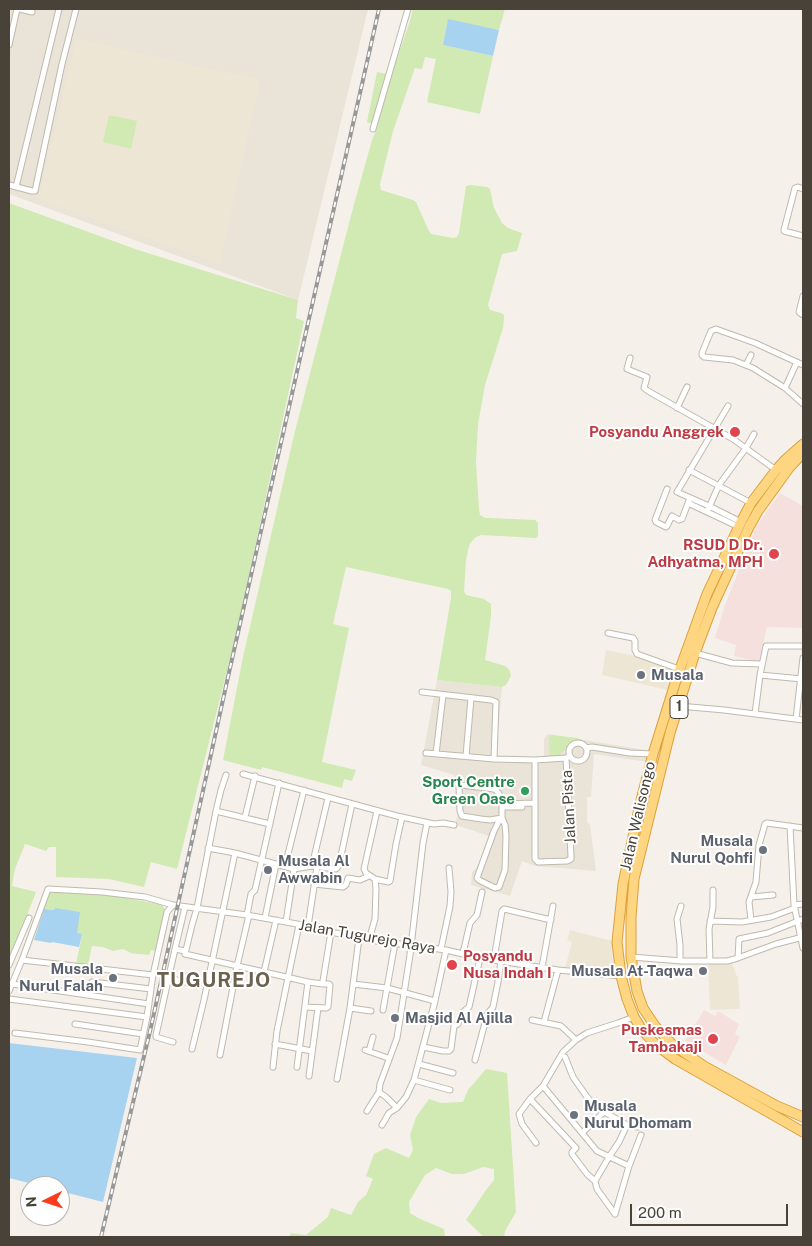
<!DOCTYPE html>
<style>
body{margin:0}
#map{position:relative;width:812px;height:1246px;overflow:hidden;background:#f5f1ea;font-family:"Public Sans",sans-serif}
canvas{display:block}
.frame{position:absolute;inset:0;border:10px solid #494238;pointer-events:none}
.north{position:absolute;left:20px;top:1176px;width:50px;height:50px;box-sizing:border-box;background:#fff;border:1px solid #b6b3af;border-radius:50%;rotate:266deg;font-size:14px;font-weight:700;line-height:20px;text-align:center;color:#494238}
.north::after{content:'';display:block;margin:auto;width:18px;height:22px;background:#fa3b1c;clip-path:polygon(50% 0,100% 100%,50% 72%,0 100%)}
.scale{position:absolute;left:630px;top:1204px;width:158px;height:22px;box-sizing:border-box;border:2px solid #494238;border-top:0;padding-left:6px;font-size:15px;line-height:18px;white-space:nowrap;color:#494238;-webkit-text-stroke:4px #fff;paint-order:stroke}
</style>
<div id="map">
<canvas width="812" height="1246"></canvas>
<div class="frame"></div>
<div class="north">N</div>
<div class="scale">200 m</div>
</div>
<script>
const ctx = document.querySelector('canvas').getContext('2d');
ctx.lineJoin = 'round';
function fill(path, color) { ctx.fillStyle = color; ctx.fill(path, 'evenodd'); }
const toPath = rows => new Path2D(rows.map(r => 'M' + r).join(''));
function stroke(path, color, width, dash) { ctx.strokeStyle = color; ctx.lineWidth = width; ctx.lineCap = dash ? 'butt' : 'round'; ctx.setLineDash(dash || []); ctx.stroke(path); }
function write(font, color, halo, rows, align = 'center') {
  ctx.font = font + ' "Public Sans",sans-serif'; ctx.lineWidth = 4; ctx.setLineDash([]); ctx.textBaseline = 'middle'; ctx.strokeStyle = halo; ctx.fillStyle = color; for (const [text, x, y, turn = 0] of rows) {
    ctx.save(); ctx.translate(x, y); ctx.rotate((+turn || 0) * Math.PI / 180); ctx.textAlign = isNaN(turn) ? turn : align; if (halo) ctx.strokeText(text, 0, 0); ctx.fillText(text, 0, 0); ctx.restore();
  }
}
fill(toPath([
 [9,9,368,9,298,300,9,194],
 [437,680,502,687,496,757,544,757,544,739,548,734,651,751,647,762,594,754,591,797,587,797,587,822,590,825,596,871,535,866,522,861,510,896,471,885,472,872,482,863,489,836,456,825,458,805,457,786,454,775,421,765]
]), '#e9e3d8');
fill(toPath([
 [76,39,260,80,220,264,38,199],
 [606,650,635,656,676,670,668,690,602,675],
 [570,930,612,941,613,973,565,968,572,942,567,940],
 [732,962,736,975,738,976,740,1009,710,1010,708,963]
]), '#eee6d4');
fill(toPath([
 [780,493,803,506,803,628,767,627,759,662,734,656,736,645,715,638,725,605,756,527],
 [704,1010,715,1016,718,1011,739,1024,735,1034,740,1037,726,1065,685,1041]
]), '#f5e0dd');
fill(toPath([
 [413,9,505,9,499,30,448,20,443,45,493,56,480,114,427,102,436,59,425,57,422,69,415,68,393,131,380,184,381,190,413,200,416,202,428,229,431,234,453,238,457,237,459,233,466,186,470,185,487,187,490,189,494,208,502,223,508,228,522,233,517,251,502,254,488,305,490,310,501,313,504,315,504,318,503,328,485,385,478,424,476,462,479,509,480,515,485,518,489,518,535,520,538,523,538,536,536,538,481,535,476,537,471,542,469,546,466,560,464,591,466,595,484,599,491,604,491,616,485,660,505,666,509,669,511,675,509,680,506,685,502,687,437,680,451,598,451,591,448,589,346,567,333,624,349,628,322,762,356,770,352,781,344,779,342,788,262,767,261,770,223,760,243,657,294,435,353,208,372,140,378,126,367,122,377,72,391,75,409,24],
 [109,115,137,121,131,149,103,142],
 [9,203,138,250,298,300,296,318,304,321,236,635,177,869,151,862,144,887,109,879,56,877,56,847,49,847,46,851,25,844,15,869,12,886,36,892,9,961],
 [552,735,577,738,583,740,572,743,558,756,555,757,550,756,549,737],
 [52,892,102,894,160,904,163,906,165,910,156,951,151,950,149,955,140,954,136,954,131,953,123,949,113,951,103,947,92,946,88,965,76,964,82,935,77,933,55,908,54,910,44,909,50,893],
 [486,1069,507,1073,516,1212,505,1231,504,1237,484,1237,466,1220,486,1190,494,1180,494,1169,483,1167,464,1174,452,1174,436,1168,425,1175,409,1202,410,1213,418,1218,444,1229,445,1237,289,1237,291,1233,306,1235,328,1217,331,1208,351,1215,358,1202,366,1195,373,1179,366,1176,374,1154,386,1148,409,1158,413,1150,410,1135,416,1117,429,1099,441,1103,463,1102,468,1090]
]), '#d1e9b3');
fill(toPath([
 [448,19,499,30,493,56,443,45],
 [55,908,80,912,77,933,82,934,79,947,52,942,51,943,34,940,44,909,54,910],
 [9,1043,137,1058,103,1202,60,1191,60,1186,41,1186,9,1178]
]), '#a7d3f1');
const minor = toPath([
 [20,9,32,12],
 [9,45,17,9],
 [373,129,408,9],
 [9,185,32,191,35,191,62,64,76,9],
 [16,187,59,9],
 [803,189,798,187,795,188,784,230,784,231,803,236],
 [803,296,799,312,800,313,803,315],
 [630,358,627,369,647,377,644,388,648,391,733,439,776,470],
 [746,365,751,355],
 [803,365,755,343,716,329,711,331,702,353,702,355,704,357,733,360,753,368,785,388,803,404],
 [785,388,797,362],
 [728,406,677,492,709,506,741,522],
 [677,408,687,387],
 [689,470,751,503],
 [667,489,655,520,656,522,666,527,667,526,672,516,679,520,682,519,690,498],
 [688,503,739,527],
 [707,512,719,485,746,448,754,434],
 [608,633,633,638,635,641,635,650,637,654,679,669],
 [695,653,732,663,762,664],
 [760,675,802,679],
 [422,692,491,700,496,702,494,759],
 [679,706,724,710,803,720],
 [755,714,760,675,766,646,803,646],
 [796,719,803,658],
 '569 752a9 9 0 1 1 18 0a9 9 0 1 1-18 0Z',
 [586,748,592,747,630,753,653,754],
 [426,753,494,759,535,760,566,758,570,756],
 [436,754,443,695],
 [466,756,471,698],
 [535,760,535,859,538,862,567,861,571,859,571,856,566,758],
 [243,774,397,816,434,824,443,823,454,825],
 [226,775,221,790,216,811,197,908,192,925,185,954,308,982,323,984],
 [502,804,535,803],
 [502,807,522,807],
 [216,811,270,824],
 [377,811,364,869,366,873,375,879,388,882,390,881,396,844,402,817],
 [245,817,255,776],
 [502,818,490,820,481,819,462,816,460,811,459,788,459,786,461,785,494,789,497,791,499,794,502,804,502,818,505,825,506,836,505,870,499,887,495,888,479,880,477,878,494,831,499,821,502,818],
 [790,826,794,905,803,948],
 [208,848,235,853,294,869,312,866,336,869,337,868,339,865,352,804],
 [285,866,304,790],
 [312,866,328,798],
 [314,884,343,887,346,885,348,878,360,880,369,876],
 [751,897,773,895],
 [794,905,803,904],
 [185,907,175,949,185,951],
 [247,915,251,894,255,890,279,783],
 [265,918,276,864],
 [751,920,749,902,756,882,759,845,765,824,767,823,803,828],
 [710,921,742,922,771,917,795,908],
 [286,922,294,869],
 [308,926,317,867],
 [369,940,375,919,376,889,375,879],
 [441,949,450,906,451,892,449,868],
 [463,953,470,923,477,915,482,892],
 [631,957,682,961,727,961,735,959,776,944,803,937],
 [738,958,739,939,768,933,803,919],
 [494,959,502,911,504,909,551,920],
 [22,960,153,975],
 [680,961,680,945,677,919,681,906],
 [710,961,709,929,713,907,713,890],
 [9,965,29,918],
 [542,967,553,906],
 [264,972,276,920],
 [168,978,185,982],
 [92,982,151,989],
 [12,984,149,1004],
 [353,984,387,988,435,1001],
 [9,991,22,960,48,889,102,892,145,897,173,905,247,915,308,926,331,932,369,940,446,950,480,958,558,970,621,976],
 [9,999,147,1017],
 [306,1007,326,1008,328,1007,330,985,329,984,323,984,323,981,331,932],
 [350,1008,371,1011],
 [383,1010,395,943],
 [532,1020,561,1026,576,1040],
 [544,1022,558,970],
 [75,1024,143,1034],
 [15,1033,88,1042,140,1050,147,1017,153,975,167,912,173,905],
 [173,1042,156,1037,156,1035,175,949],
 [275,1044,312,1051],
 [423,1047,443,1051,449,1051,451,1049,454,1026,458,1024,463,1012,469,1007,480,958],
 [192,1049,204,1000,235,853],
 [365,1050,388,1058],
 [369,1051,373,1037],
 [220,1055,237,966,249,915],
 [565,1057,573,1077,587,1097,596,1107,627,1125,638,1127],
 [475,1060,486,1019,488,1013,493,1007,498,982,501,961],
 [419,1064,453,1073],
 [273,1067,277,1031,299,925],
 [297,1067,308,982],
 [309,1076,318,1008],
 [337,1079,350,1008,359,938],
 [414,1080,450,1090],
 [543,1086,597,1151,629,1166],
 [379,1092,386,1097,397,1108],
 [530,1099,576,1148,572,1152,572,1154,587,1174,595,1181,597,1189,615,1214],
 [367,1111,379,1092,380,1084,397,1038,410,955,423,843,427,823],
 [382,1125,389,1113,397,1108,406,1097,414,1080,435,1001,446,950],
 [582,1133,604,1112],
 [536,1143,522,1124,519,1114,530,1099,543,1086,563,1052,576,1040,587,1033,618,1023,634,1017],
 [595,1181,609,1157,619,1142,627,1125],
 [615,1214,629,1166,641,1135]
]);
const trunk = toPath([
 [803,444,786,459,776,470,751,503,741,522,707,594,677,677,653,754,640,804,623,884,617,942,621,976,627,999,634,1017,642,1030,655,1044,675,1059,803,1132],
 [803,453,789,468,758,511,749,527,712,608,695,653,670,733,634,879,631,917,631,957,637,991,643,1008,655,1026,672,1044,704,1066,777,1106,803,1117]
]);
stroke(minor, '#c0b9ac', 7);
stroke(trunk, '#dea03b', 11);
stroke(minor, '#fff', 5);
stroke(trunk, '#fed682', 9);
const rail = toPath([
 [101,1237,151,1027,228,677,379,9]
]);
stroke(rail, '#989898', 4);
stroke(rail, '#fff', 2, [5.5]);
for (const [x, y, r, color] of [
 [735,432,6,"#e0444e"],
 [774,554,6,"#e0444e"],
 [641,675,5,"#6b7280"],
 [525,791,5,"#2e9e5b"],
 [763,850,5,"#6b7280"],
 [268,870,5,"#6b7280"],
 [452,965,6,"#e0444e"],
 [703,971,5,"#6b7280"],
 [113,978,5,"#6b7280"],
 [395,1018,5,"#6b7280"],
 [713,1039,6,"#e0444e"],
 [574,1115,5,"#6b7280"]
]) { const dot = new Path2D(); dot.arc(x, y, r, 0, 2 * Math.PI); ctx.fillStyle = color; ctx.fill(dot); stroke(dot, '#fff', 2); }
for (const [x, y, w] of [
 [679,707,18]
]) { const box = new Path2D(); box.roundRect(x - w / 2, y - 11.5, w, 23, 4); ctx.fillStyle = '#fff'; ctx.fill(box); stroke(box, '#494238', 1); }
write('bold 14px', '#494238', null, [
 ["1",679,707]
]);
write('bold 15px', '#be3a42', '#fff', [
 ["Posyandu Anggrek",724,432],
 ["RSUD D Dr.",763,545],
 ["Adhyatma, MPH",763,562],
 ["Posyandu",463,956,"left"],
 ["Nusa Indah I",463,973,"left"],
 ["Puskesmas",702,1030],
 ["Tambakaji",702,1047]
], 'right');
write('bold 15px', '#5b616d', '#fff', [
 ["Musala",651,675],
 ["Musala",753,841,"right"],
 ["Nurul Qohfi",753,858,"right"],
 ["Musala Al",278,861],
 ["Awwabin",278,878],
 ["Musala",103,969,"right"],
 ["Nurul Falah",103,986,"right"],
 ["Musala At-Taqwa",693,971,"right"],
 ["Masjid Al Ajilla",405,1018],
 ["Musala",584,1106],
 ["Nurul Dhomam",584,1123]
], 'left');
write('bold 15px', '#27864d', '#fff', [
 ["Sport Centre",515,782],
 ["Green Oase",515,799]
], 'right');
write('15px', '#494238', '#fff', [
 ["Jalan Pista",569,807,-93],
 ["Jalan Walisongo",638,816,-77],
 ["Jalan Tugurejo Raya",367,937,10]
]);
ctx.letterSpacing = '1px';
write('bold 20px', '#6c604f', '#fff', [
 ["TUGUREJO",214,981]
]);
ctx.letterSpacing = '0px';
</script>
